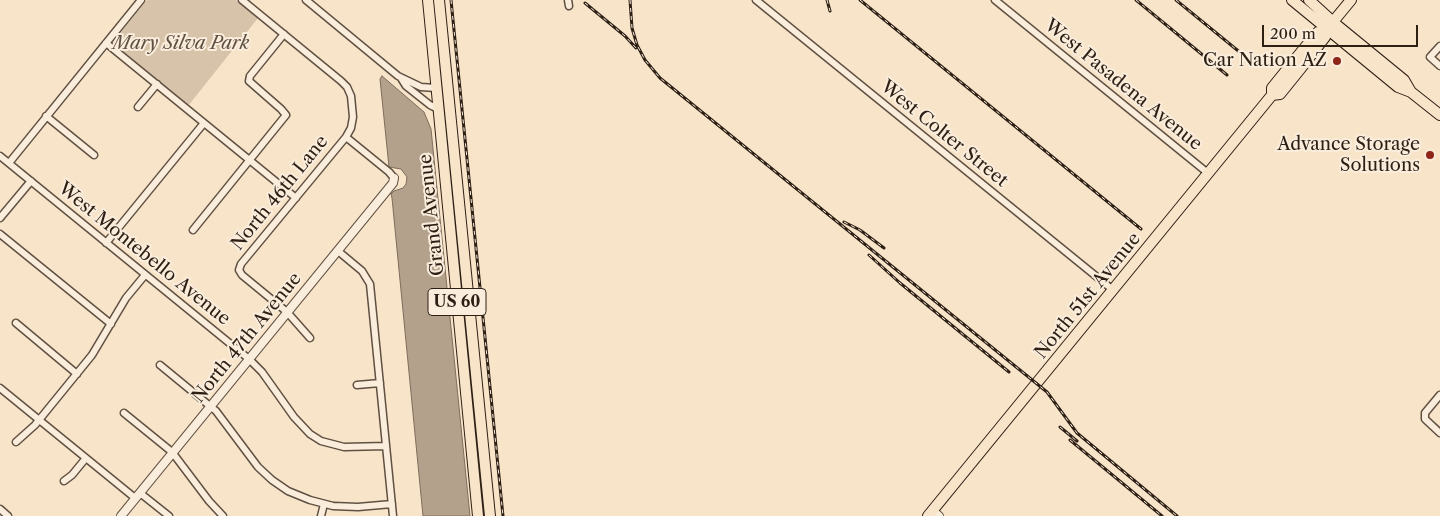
<!DOCTYPE html>
<style>
body{margin:0}
#map{position:relative;width:1440px;height:516px;overflow:hidden;background:#f8e4c9;font-family:"Libre Caslon Text",serif}
canvas{display:block}
.scale{position:absolute;left:1262px;top:25px;width:156px;height:22px;box-sizing:border-box;border:2px solid #2e1f15;border-top:0;padding-left:6px;font-size:15px;line-height:18px;white-space:nowrap;color:#2e1f15;-webkit-text-stroke:4px #faeddc;paint-order:stroke}
</style>
<div id="map">
<canvas width="1440" height="516"></canvas>
<div class="scale">200 m</div>
</div>
<script>
const ctx = document.querySelector('canvas').getContext('2d');
ctx.lineJoin = 'round';
function fill(path, color) { ctx.fillStyle = color; ctx.fill(path, 'evenodd'); }
const toPath = rows => new Path2D(rows.map(r => 'M' + r).join(''));
function stroke(path, color, width, dash) { ctx.strokeStyle = color; ctx.lineWidth = width; ctx.lineCap = dash ? 'butt' : 'round'; ctx.setLineDash(dash || []); ctx.stroke(path); }
function write(font, color, halo, rows, align = 'center') {
  ctx.font = font + ' "Libre Caslon Text",serif'; ctx.lineWidth = 4; ctx.setLineDash([]); ctx.textBaseline = 'middle'; ctx.strokeStyle = halo; ctx.fillStyle = color; for (const [text, x, y, turn = 0] of rows) {
    ctx.save(); ctx.translate(x, y); ctx.rotate((+turn || 0) * Math.PI / 180); ctx.textAlign = isNaN(turn) ? turn : align; if (halo) ctx.strokeText(text, 0, 0); ctx.fillText(text, 0, 0); ctx.restore();
  }
}
fill(toPath([
 [147,0,236,0,258,18,188,106,112,43]
]), '#d6c3aa');
const water = toPath([
 [382,76,424,112,431,129,470,516,423,516,392,198,391,194,394,191,403,188,406,184,407,177,401,169,389,167,380,79,382,76]
]);
fill(water, '#b3a18c');
stroke(water, '#7e6d5c', 1);
const minor = toPath([
 [242,0,341,81,347,87,351,96,353,117,351,128,346,137,241,264,239,270,242,275,287,312,310,338],
 [306,0,398,76,421,87,436,88],
 [568,0,569,6],
 [756,0,1113,290],
 [995,0,1209,174],
 [106,43,296,198],
 [1440,46,1430,57,1440,66],
 [401,78,406,86,430,105,438,109],
 [138,107,157,84],
 [46,116,94,155],
 [346,137,389,172,394,178],
 [0,156,249,359,262,372,294,417,310,434,321,441,344,447,386,446],
 [9,163,141,0],
 [0,218,31,181],
 [193,230,286,115,281,109,249,81,250,76,284,34],
 [0,234,111,324],
 [106,243,204,123],
 [338,251,362,271,370,284,393,516],
 [16,323,77,374],
 [160,365,216,411,258,467,272,480,288,491,310,500,333,506,358,507,392,504],
 [357,385,380,383],
 [0,388,135,498],
 [1440,395,1425,413,1425,419,1440,433],
 [124,413,172,452,209,501,223,516],
 [16,442,35,425,92,355,126,298,145,275],
 [64,481,72,475,86,458],
 [140,493,169,516],
 [0,509,8,516],
 [321,516,324,504]
]);
const tertiary = toPath([
 [933,511,939,516],
 [121,516,393,183,394,178]
]);
const primary = toPath([
 [1292,0,1398,87,1411,92],
 [1309,0,1333,22,1404,80,1411,92,1440,115],
 [1272,95,1272,88,1302,51,1318,32,1327,29],
 [928,516,1272,95,1280,94,1301,68,1325,37,1327,29,1351,0]
]);
const trunk = toPath([
 [428,0,478,516],
 [439,0,490,516]
]);
stroke(minor, '#605042', 9);
stroke(tertiary, '#605042', 10);
stroke(primary, '#2e1f15', 12);
stroke(trunk, '#2e1f15', 12);
stroke(minor, '#faeddc', 6);
stroke(tertiary, '#faeddc', 8);
stroke(primary, '#f8e4c9', 10);
stroke(trunk, '#f8e4c9', 10);
const rail = toPath([
 [451,0,503,516],
 [630,0,632,28,637,45,645,60,660,78,1047,392,1077,433,1177,516],
 [827,0,830,11],
 [860,0,1141,229],
 [1136,0,1227,75],
 [1176,0,1242,54],
 [585,3,625,36,636,48],
 [844,222,860,230,884,248],
 [869,255,900,283,1009,372],
 [1060,427,1077,441],
 [1070,440,1162,516]
]);
stroke(rail, '#2e1f15', 3);
stroke(rail, '#faeddc', 1, [4]);
for (const [x, y, r, color] of [
 [1337,61,5,"#8f2418"],
 [1430,155,5,"#8f2418"]
]) { const dot = new Path2D(); dot.arc(x, y, r, 0, 2 * Math.PI); ctx.fillStyle = color; ctx.fill(dot); stroke(dot, '#faeddc', 2); }
for (const [x, y, w] of [
 [457,302,58]
]) { const box = new Path2D(); box.roundRect(x - w / 2, y - 13.5, w, 27, 4); ctx.fillStyle = '#faeddc'; ctx.fill(box); stroke(box, '#2e1f15', 1); }
write('bold 16px', '#2e1f15', null, [
 ["US 60",457,302]
]);
write('italic 18px', '#605042', '#faeddc', [
 ["Mary Silva Park",181,44]
]);
write('18px', '#2e1f15', '#faeddc', [
 ["Car Nation AZ",1327,61],
 ["Advance Storage",1420,145],
 ["Solutions",1420,166]
], 'right');
write('18px', '#2e1f15', '#faeddc', [
 ["West Pasadena Avenue",1123,85,39],
 ["West Colter Street",944,134,39],
 ["North 46th Lane",280,193,-51],
 ["Grand Avenue",432,215,-96],
 ["West Montebello Avenue",144,254,39],
 ["North 51st Avenue",1088,296,-51],
 ["North 47th Avenue",247,338,-51]
]);
</script>
